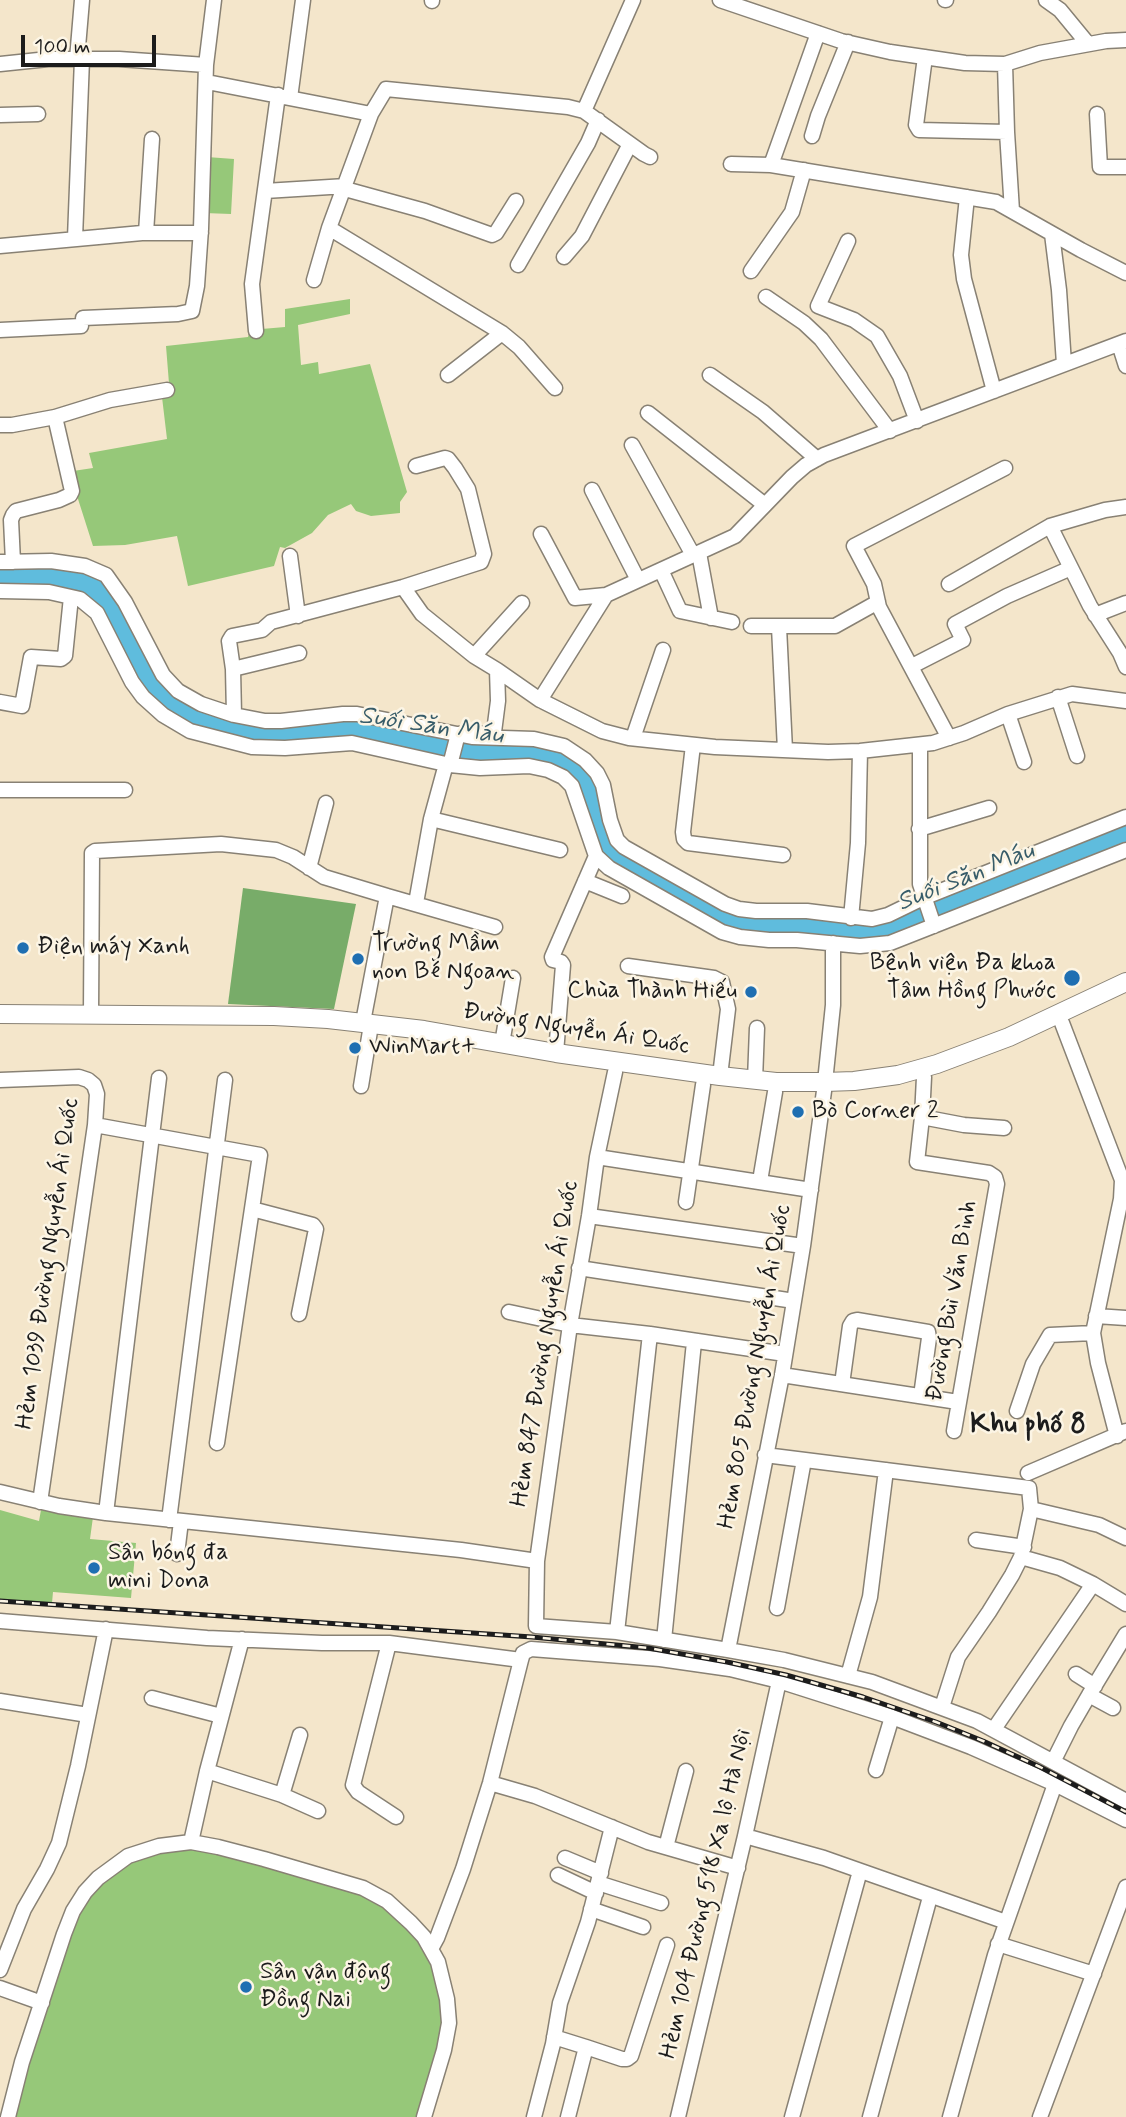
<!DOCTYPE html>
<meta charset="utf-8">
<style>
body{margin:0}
#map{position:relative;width:1126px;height:2117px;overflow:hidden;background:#f4e6cb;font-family:Mynerve,sans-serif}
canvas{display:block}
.scale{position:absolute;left:21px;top:35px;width:135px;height:32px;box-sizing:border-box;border:4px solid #1c1c1c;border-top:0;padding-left:9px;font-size:21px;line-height:24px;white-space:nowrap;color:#1c1c1c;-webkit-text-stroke:5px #fcf5e5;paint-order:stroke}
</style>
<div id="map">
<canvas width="1126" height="2117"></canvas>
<div class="scale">100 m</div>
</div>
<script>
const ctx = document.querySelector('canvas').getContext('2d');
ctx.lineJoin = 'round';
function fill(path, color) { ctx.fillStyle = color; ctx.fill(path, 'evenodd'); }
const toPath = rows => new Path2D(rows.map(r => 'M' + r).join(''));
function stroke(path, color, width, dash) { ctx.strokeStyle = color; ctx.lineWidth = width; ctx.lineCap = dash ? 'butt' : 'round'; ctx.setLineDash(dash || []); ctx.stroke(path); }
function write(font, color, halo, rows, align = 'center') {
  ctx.font = font + ' Mynerve,sans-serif'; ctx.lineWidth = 5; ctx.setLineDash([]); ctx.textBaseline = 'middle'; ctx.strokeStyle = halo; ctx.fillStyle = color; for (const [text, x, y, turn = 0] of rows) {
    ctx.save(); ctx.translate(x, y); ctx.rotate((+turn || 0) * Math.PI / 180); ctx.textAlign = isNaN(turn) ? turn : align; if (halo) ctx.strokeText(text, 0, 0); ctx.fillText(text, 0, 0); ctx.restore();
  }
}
fill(toPath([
 [207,157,234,159,231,214,204,213],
 [350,299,350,314,298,325,301,365,318,362,319,374,370,364,407,492,400,502,400,513,371,516,356,511,351,504,328,515,312,533,285,548,280,547,274,566,188,586,177,536,125,545,93,546,78,499,73,471,93,468,89,453,167,439,162,397,170,396,166,346,248,337,250,330,285,327,285,309],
 [0,1510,39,1521,41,1510,93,1517,90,1539,136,1543,131,1598,53,1592,52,1603,0,1600],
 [180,1848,217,1852,361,1893,384,1906,420,1940,437,1975,444,2022,439,2049,419,2117,13,2117,27,2062,78,1913,90,1895,102,1882,131,1861]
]), '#96c879');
fill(toPath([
 [243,888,356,904,334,1009,228,1004]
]), '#78ac69');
fill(toPath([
 [50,564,104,578,160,676,233,718,343,717,533,742,563,749,594,775,614,841,726,907,806,914,851,921,1126,820,1126,846,889,940,860,943,741,934,611,866,599,853,564,774,480,765,367,742,253,744,191,728,146,695,82,596,0,588,0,565]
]), '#5fbcdd');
const minor = toPath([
 [720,0,841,41,890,52,965,63,1005,64,1040,53,1106,41,1126,40],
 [945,0,946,0],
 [1046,0,1060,10,1088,44],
 [432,1,432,0],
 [925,57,916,125,919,130,1007,132],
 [77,59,82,0],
 [0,64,48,59,119,59,206,65,214,0],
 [1005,64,1007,132,1012,211],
 [207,82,371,114],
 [290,98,303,0],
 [584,111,633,0],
 [1097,114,1100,167,1126,167],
 [0,115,38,114],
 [812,136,818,116,848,42],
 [731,164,771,165,996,202,1081,250,1126,273],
 [771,165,818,33],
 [345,189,425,211,492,235,496,233,516,201],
 [265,191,346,186],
 [967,197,961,255,964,279,994,391],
 [146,233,152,139],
 [1052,234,1059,290,1064,364],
 [75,238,82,59],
 [848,241,818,306,854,320,877,336,900,376,917,421],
 [0,246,142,233,201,233],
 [564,257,582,236,630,144],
 [518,265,588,143,598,120],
 [751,271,792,212,804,170],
 [314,280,329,228],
 [766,297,804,323,821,339,890,431],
 [83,318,178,314,192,311,197,286,201,229,206,65],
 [0,330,81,326],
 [256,331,252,284,278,95],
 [1119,344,1126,366],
 [448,375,502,333],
 [710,375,763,412,817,459],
 [555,388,519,347,502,333,329,228,371,114,386,89,568,107,584,111,644,154,650,157],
 [648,413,765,505],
 [0,425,12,425,55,417,110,400,167,390],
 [632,445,693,555],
 [592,490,638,580],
 [1050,526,1090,606,1120,653,1126,667],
 [541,534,575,598,606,595],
 [699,553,711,618],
 [290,556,298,616],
 [0,562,51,561,85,566,106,575,125,602,163,675,178,691,201,704,234,715,265,721,281,721,343,714,357,714,472,737,534,739,564,746,585,760,597,773,603,785,610,820,617,840,624,847,725,904,739,909,756,911,807,911,872,919,888,915,923,898,1126,817],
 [13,562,11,520,13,515,16,511,59,500,70,495,72,491,55,417],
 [661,570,680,611,732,622],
 [949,584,1050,526,1105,510,1126,507],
 [403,587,422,614,474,656,497,670,540,700,602,731,629,738,715,747,828,752,860,751,933,743,964,733,1008,714,1072,694,1126,701],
 [0,591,49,592,80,599,97,613,132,682,143,697,163,715,190,731,252,747,285,748,352,743,450,765,480,768,529,766,548,770,563,777,572,786,596,856,609,868,722,932,740,937,769,940,797,940,860,946,890,943,1126,850],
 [1095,615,1126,603],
 [751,626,835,626,878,602],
 [779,627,785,750],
 [474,656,522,603],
 [912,666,963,640,955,624,1007,596,1071,568],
 [233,669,299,653],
 [1058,697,1077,756],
 [540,700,606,595,735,536,792,477,806,465,824,455,1126,341],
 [0,702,22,706,31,657,61,659,65,656,71,597],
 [1008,714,1024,762],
 [234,715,233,669,229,641,232,636,262,630,271,622,403,587,481,562,484,554,468,489,455,468,448,459,445,458,416,466],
 [633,738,663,650],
 [949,738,879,607,874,584,854,546,1005,468],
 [693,745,683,832,684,839,688,843,783,855],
 [920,746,920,884,934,926],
 [450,765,458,734,468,733,491,734,494,732,498,701,497,670],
 [0,790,125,790],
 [431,819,560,850],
 [919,829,989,808],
 [309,868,326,803],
 [585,881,622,896],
 [387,896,495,927],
 [416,903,431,819,446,764],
 [851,918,858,843,860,751],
 [628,966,714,978,722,982,728,1009,720,1076],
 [91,1014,92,853,95,851,221,844,276,850,293,857,324,877,387,896,363,1022],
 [1062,1023,1122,1180,1121,1199,1093,1333,1098,1363,1117,1436],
 [502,1044,513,978],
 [556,1053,563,965,561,962,553,960,552,957,596,856],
 [615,1072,597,1157,589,1216,570,1325,537,1561,536,1626,617,1632,728,1650,784,1660,872,1682,977,1721,1126,1801],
 [924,1077,922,1117,917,1162,989,1173,995,1177,997,1184,954,1431],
 [0,1080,79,1077,88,1080,94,1085,97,1094,95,1125,40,1502],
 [755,1080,757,1028],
 [825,1082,833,1005,833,943],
 [361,1086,370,1031],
 [922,1117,964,1125,1004,1128],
 [95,1125,260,1155,217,1443],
 [597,1157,811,1190],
 [760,1181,775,1092],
 [686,1202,703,1085],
 [252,1209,313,1225,316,1229,299,1314],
 [589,1216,803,1246],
 [579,1268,794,1301],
 [509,1312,570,1325,650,1334,785,1354],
 [1096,1316,1126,1318],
 [782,1375,958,1402],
 [842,1384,850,1326,853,1321,857,1320,928,1332,929,1338,921,1396],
 [1017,1411,1033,1364,1050,1335,1093,1333],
 [765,1455,1029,1488,1031,1509,1021,1557,1012,1575,989,1612,958,1657,942,1707],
 [1028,1473,1126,1431],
 [0,1492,59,1506,106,1513,461,1550,537,1561],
 [1031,1509,1099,1525,1126,1538],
 [106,1513,159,1078],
 [169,1520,225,1080],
 [976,1540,1024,1547],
 [177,1554,181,1521],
 [1021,1557,1060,1568,1093,1584,1126,1604],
 [777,1608,804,1460],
 [0,1621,207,1638,322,1643,389,1643,521,1660],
 [617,1632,650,1334],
 [664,1640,694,1342],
 [389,1643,353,1785,358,1792,396,1817],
 [728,1650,782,1375,803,1246,824,1091],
 [1076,1674,1095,1686],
 [848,1676,870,1597,886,1470],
 [152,1698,221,1716],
 [0,1701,88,1715],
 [1113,1708,1089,1695,1126,1634],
 [994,1729,1093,1584],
 [1053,1762,1071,1726,1089,1695],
 [876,1770,892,1717],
 [207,1771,282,1795,318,1811],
 [490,1783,535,1796,648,1842,738,1868],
 [282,1795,300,1735],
 [745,1836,824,1858,1006,1922],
 [191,1842,207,1771,242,1639],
 [666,1847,686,1771],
 [565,1858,601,1873],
 [558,1875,596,1893],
 [598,1883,661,1903],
 [591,1909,643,1927],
 [998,1944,1094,1974],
 [431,1949,437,1938,463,1869,490,1783,521,1660,523,1653,531,1649,660,1659,730,1669,779,1681,892,1717,971,1747,1055,1784,1126,1820],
 [0,1970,24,1909,47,1869,59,1843,78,1766,106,1629],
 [0,1988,42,2003],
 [554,2037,586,2047],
 [8,2117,22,2062,64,1934,73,1911,85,1892,98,1878,128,1856,159,1846,191,1842,218,1847,264,1859,363,1888,387,1901,411,1923,424,1937,438,1962,447,1999,449,2023,444,2050,424,2117],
 [534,2117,553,2044,560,2003,588,1922,612,1827],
 [568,2117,586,2047,622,2059,627,2059,631,2056,667,1945],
 [678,2117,745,1836,779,1681],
 [792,2117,860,1871],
 [870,2117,930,1897],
 [950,2117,995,1955,1055,1784],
 [1040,2117,1126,1887]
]);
const major = toPath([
 [0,1014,274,1016,328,1019,424,1030,556,1053,720,1076,776,1082,825,1082,854,1081,898,1075,937,1064,1009,1037,1126,982]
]);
stroke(minor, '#888174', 17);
stroke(major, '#888174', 20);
stroke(minor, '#fff', 14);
stroke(major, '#fff', 18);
const rail = toPath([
 [0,1601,532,1637,648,1648,727,1662,786,1675,863,1697,936,1722,983,1741,1040,1767,1126,1812]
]);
stroke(rail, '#1c1c1c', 5);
stroke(rail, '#fcf5e5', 2.5, [8]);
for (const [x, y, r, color] of [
 [23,948,7,"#1f6fb2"],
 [358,959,7,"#1f6fb2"],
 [1072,978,9,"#1f6fb2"],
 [751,992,7,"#1f6fb2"],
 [355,1048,7,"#1f6fb2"],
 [798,1112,7,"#1f6fb2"],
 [94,1568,7,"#1f6fb2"],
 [246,1987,7,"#1f6fb2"]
]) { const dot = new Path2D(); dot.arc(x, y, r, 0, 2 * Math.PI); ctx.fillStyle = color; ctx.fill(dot); stroke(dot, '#fcf5e5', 2.5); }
write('24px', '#1c1c1c', '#fcf5e5', [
 ["Trường Mầm",372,945],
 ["non Bé Ngoan",372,973],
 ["Điện máy Xanh",37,948],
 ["Bệnh viện Đa khoa",1056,964,"right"],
 ["Tâm Hồng Phước",1056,992,"right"],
 ["Chùa Thành Hiếu",737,992,"right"],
 ["WinMart+",369,1048],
 ["Bò Corner 2",812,1112],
 ["Sân bóng đa",108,1554],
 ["mini Dona",108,1582],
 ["Sân vận động",260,1973],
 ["Đồng Nai",260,2001]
], 'left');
write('24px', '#1c1c1c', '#fcf5e5', [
 ["Đường Nguyễn Ái Quốc",576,1030,9],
 ["Hẻm 1039 Đường Nguyễn Ái Quốc",49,1264,-82],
 ["Đường Bùi Văn Bình",953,1301,-80],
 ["Hẻm 847 Đường Nguyễn Ái Quốc",546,1344,-81],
 ["Hẻm 805 Đường Nguyễn Ái Quốc",756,1367,-80],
 ["Hẻm 104 Đường 518 Xa lộ Hà Nội",707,1894,-77]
]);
write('italic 26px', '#375c69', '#fcf5e5', [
 ["Suối Săn Máu",431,727,8],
 ["Suối Săn Máu",966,878,-22]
]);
write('bold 28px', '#1c1c1c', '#fcf5e5', [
 ["Khu phố 8",1028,1426]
]);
</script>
